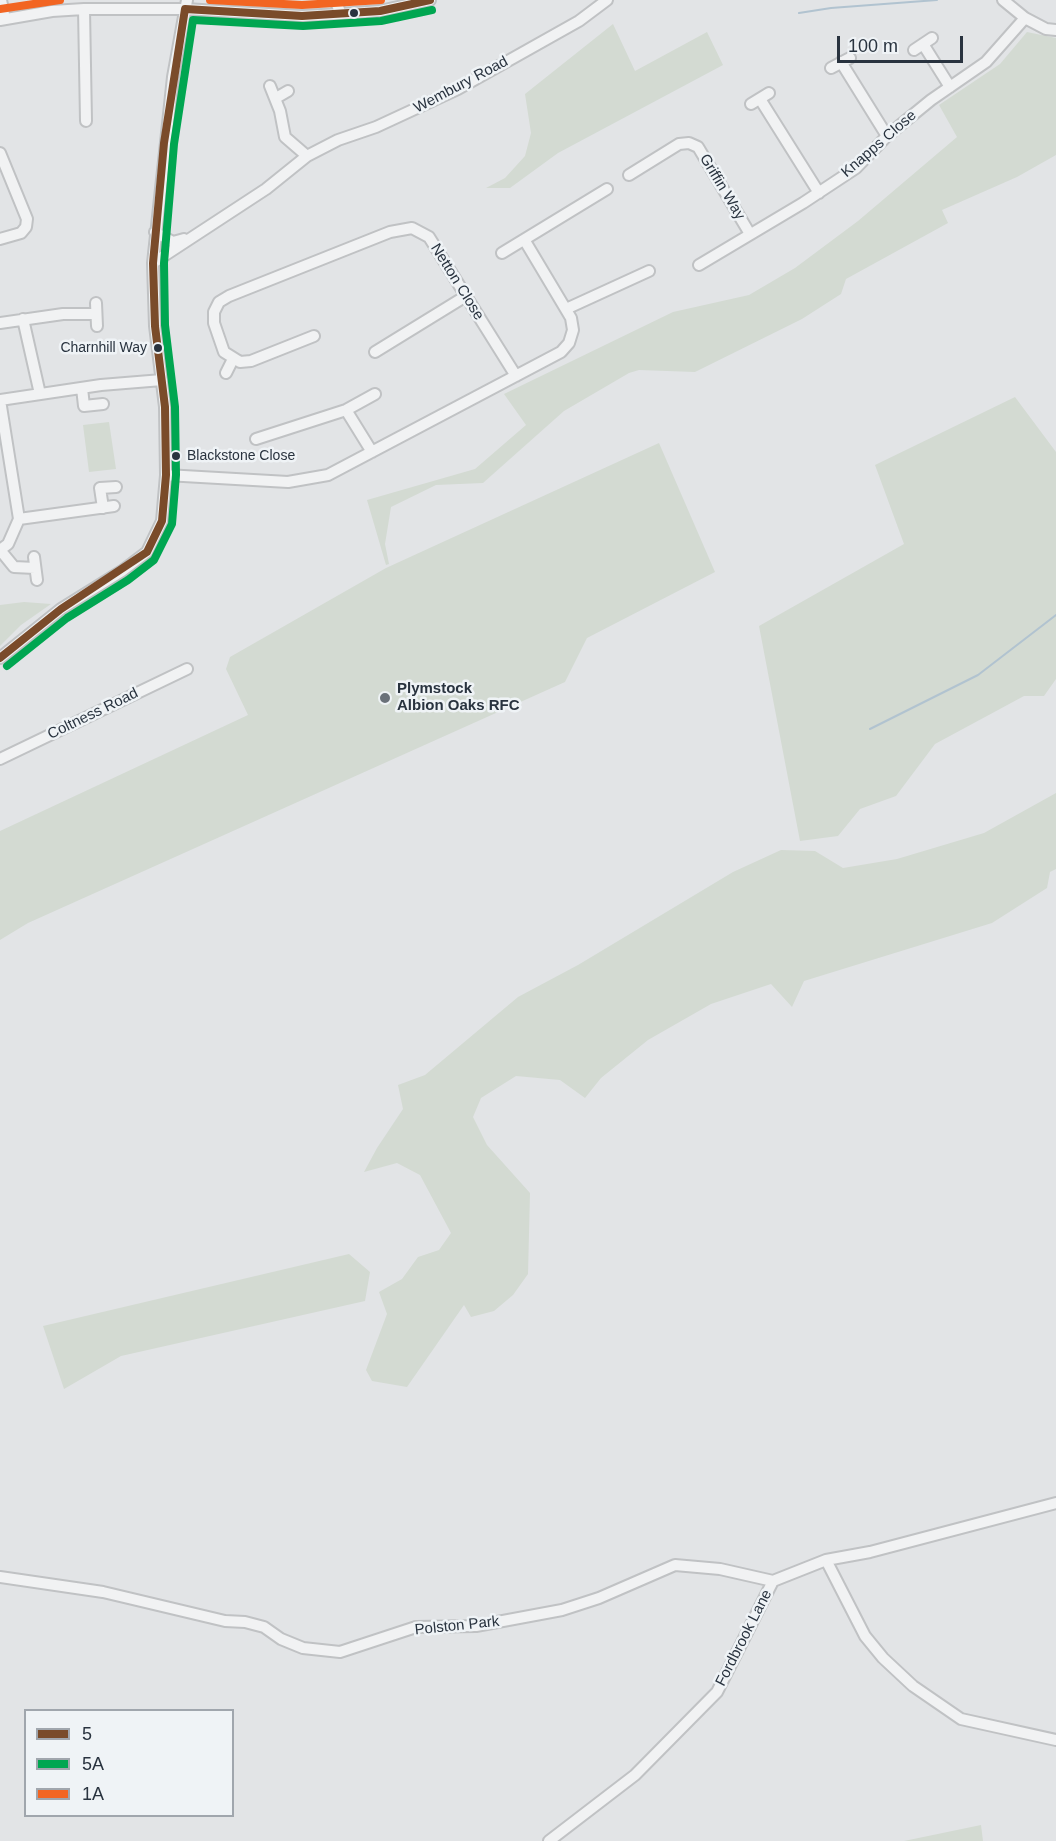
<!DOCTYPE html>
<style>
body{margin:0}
#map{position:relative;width:1056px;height:1841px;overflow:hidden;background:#e2e4e6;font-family:Arial,sans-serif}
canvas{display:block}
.legend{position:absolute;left:24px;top:1709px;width:210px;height:108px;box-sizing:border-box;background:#eff3f6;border:2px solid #a0a6ad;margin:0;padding:8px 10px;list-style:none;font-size:18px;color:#29333f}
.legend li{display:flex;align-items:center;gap:12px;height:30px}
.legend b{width:30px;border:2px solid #a0a6ad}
.scale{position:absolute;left:837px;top:36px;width:126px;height:27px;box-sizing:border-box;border:3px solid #29333f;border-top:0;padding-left:8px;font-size:18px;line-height:21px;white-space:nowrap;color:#29333f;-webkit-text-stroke:4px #eff3f6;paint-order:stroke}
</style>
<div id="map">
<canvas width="1056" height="1841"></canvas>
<ul class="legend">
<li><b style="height:8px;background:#7a4b2a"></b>5</li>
<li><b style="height:8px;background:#00a651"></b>5A</li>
<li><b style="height:8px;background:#f26522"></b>1A</li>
</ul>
<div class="scale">100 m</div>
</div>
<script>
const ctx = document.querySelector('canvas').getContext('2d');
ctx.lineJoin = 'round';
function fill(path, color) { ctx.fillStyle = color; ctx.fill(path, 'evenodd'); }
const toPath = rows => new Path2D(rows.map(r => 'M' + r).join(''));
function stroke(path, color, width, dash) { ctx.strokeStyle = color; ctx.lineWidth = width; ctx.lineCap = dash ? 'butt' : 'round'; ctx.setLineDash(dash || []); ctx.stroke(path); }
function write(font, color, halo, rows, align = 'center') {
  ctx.font = font + ' Arial,sans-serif'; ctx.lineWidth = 5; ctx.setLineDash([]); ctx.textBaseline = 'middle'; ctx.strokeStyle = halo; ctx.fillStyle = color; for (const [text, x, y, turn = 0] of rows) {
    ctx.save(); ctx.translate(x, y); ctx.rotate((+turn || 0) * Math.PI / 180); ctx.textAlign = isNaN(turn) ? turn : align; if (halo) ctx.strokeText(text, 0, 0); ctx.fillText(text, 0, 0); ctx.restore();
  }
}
fill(toPath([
 [613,24,635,71,707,32,723,65,558,153,510,188,486,188,505,178,525,156,531,133,525,94],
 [1027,32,1056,38,1056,155,1017,177,942,210,948,223,846,279,841,294,802,319,695,372,639,370,629,373,564,411,483,483,436,485,391,507,385,544,389,564,386,565,367,500,475,469,526,425,504,394,673,312,749,295,795,268,858,221,957,137,939,105,1000,64],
 [1015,397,1056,452,1056,679,1044,696,1024,696,935,744,896,796,860,809,838,836,800,841,759,626,904,544,875,465],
 [109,422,116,469,89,472,83,425],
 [659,443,715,572,587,638,565,682,28,923,0,940,0,831,248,715,226,669,230,657,386,568],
 [24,602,51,604,21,625,0,646,0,605],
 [1056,793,1056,869,1050,872,1047,888,992,923,804,981,792,1007,771,984,711,1004,648,1040,601,1078,585,1098,560,1080,516,1076,481,1098,473,1117,487,1145,530,1193,528,1274,513,1295,494,1311,471,1317,464,1305,407,1387,372,1381,366,1370,387,1314,379,1292,402,1279,418,1257,439,1250,451,1233,420,1175,397,1163,364,1172,377,1148,403,1109,398,1085,425,1075,518,997,578,965,733,872,781,850,815,851,843,868,897,859,984,833],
 [349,1254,370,1272,365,1301,121,1356,64,1389,43,1326],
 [981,1825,983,1841,904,1841]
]), '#d3dad2');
stroke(toPath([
 [799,13,831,8,937,0],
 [870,729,978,675,1056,615]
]), '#b1c3d0', 2);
const minor = toPath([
 [1,0,5,19],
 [335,0,341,14],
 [1003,0,1025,18,1046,29,1056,30],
 [84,9,86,121],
 [0,20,52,11,84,9,185,9,302,16,341,14,380,11,430,0],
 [923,44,950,87],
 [914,50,932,38],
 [841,62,887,136],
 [831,68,850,58],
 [270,86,280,111,285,137,307,156],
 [276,98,288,91],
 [760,99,819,193],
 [751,104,769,93],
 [0,153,27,219,26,227,21,233,0,239],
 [629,175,679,144,689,143,698,147,750,234],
 [155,232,173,242,184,239],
 [502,253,607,189],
 [153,263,266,189,307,156,338,140,376,127,458,89,579,21,607,0],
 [699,265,803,203,856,168,887,136,931,100,986,62,1025,18],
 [96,303,97,326],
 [566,309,649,271],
 [23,319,40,394],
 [0,323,63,314,96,314],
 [314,336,251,361,240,362,224,352,214,323,214,312,219,302,229,296,390,232,412,228,429,237,516,376],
 [375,352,466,296],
 [226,373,233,359],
 [82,388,84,406,103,404],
 [0,400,101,385,162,380],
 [346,410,372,452],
 [256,439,346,410,375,394],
 [166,475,288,482,328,475,561,352,569,343,573,330,571,318,525,241],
 [103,508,100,488,116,487],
 [19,519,114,506],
 [0,550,8,544,19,519,0,400],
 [0,550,14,567,35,568],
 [34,557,37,580],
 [0,658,61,609,122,571,147,552,162,521,166,475,165,407,155,326,153,263,173,77,187,0],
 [0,759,187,669],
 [826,1560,865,1636,883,1658,913,1686,961,1719,1056,1740],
 [0,1577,103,1592,225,1621,245,1622,264,1627,281,1639,303,1648,340,1652,416,1627,476,1626,562,1610,599,1598,675,1565,720,1569,773,1581],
 [549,1841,635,1775,717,1692,773,1581,826,1560,870,1552,1056,1503]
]);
stroke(minor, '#c0c2c4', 14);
stroke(minor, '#f1f2f3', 10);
stroke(toPath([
 [0,658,61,609,147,552,162,521,166,475,165,407,155,326,153,263,164,143,185,9,302,16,380,11,430,0]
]), '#7a4b2a', 8);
stroke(toPath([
 [7,666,67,618,128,580,154,560,172,524,176,475,175,407,165,325,164,263,174,144,193,20,303,26,381,21,432,10]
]), '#00a651', 8);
stroke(toPath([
 [210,0,302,5,381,0],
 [0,9,60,0]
]), '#f26522', 8);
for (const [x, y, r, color] of [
 [354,13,5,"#29333f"],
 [158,348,5,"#29333f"],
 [176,456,5,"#29333f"],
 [385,698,6,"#6a7179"]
]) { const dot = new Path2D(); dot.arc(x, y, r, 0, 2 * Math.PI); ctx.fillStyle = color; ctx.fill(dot); stroke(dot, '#eff3f6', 2); }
write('14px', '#29333f', '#eff3f6', [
 ["Charnhill Way",147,348],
 ["Blackstone Close",187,456,"left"]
], 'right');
write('15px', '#29333f', '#eff3f6', [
 ["Wembury Road",461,85,-28],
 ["Knapps Close",879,144,-41],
 ["Griffin Way",722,187,59],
 ["Netton Close",457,282,58],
 ["Coltness Road",93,714,-26],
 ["Polston Park",457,1626,-6],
 ["Fordbrook Lane",744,1638,-63]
]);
write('bold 15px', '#29333f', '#eff3f6', [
 ["Plymstock",397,689],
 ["Albion Oaks RFC",397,706]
], 'left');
</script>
